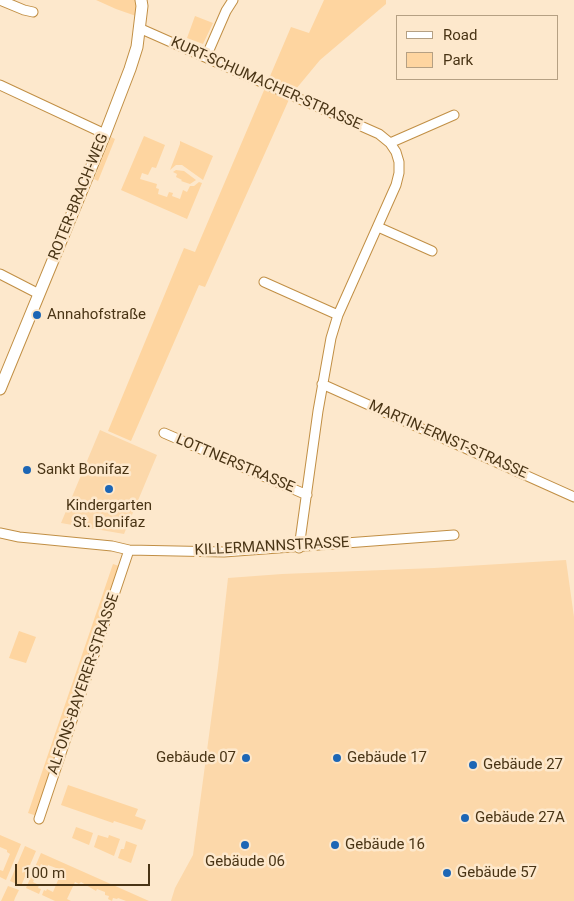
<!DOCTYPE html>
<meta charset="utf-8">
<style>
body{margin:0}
#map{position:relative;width:574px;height:901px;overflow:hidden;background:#fde8cc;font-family:Roboto,sans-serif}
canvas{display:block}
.legend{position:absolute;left:396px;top:15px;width:162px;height:65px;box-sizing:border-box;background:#fde8cc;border:1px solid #b5a083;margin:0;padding:6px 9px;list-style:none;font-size:15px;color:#493415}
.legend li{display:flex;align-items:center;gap:10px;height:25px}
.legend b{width:25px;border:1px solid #b5a083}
.scale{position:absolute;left:15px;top:864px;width:135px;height:22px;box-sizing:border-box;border:2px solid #493415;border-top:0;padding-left:6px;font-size:15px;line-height:18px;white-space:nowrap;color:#493415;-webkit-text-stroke:4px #fde8cc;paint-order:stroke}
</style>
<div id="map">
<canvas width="574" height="901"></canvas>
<ul class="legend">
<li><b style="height:6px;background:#fff"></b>Road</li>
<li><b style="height:14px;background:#fed5a0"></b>Park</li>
</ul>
<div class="scale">100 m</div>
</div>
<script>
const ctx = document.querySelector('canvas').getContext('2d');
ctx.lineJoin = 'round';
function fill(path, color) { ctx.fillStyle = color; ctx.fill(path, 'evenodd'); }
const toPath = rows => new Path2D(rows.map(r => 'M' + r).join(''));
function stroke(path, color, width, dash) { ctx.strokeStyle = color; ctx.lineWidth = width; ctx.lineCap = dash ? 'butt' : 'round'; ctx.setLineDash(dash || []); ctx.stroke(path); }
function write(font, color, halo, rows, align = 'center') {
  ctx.font = font + ' Roboto,sans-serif'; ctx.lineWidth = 5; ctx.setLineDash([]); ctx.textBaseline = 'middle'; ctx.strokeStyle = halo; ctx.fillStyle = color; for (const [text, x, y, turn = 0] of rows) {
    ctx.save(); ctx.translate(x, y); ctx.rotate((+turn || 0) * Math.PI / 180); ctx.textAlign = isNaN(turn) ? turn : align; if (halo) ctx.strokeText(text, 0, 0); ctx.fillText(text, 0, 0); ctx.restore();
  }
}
fill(toPath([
 [100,430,157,455,124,534,61,523],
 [566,560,574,617,574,901,171,901,175,888,193,855,218,668,228,578,282,574,434,568]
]), '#fcd8aa');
fill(toPath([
 [96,0,137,0,136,16,116,9],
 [324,0,386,0,386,4,320,60,291,95,205,287,199,285,131,441,108,431,184,248,195,252,291,27,309,33],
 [195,16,213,23,203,44,187,38],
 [144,136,165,145,156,168,152,167,148,175,142,173,140,179,157,184,156,188,159,189,158,194,167,197,169,192,173,193,172,196,180,199,183,190,187,192,190,186,194,186,199,182,202,183,187,219,121,190],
 [111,137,115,139,98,181,94,179],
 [180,141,213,156,203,180,182,165,176,165,170,170,180,144],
 [176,170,184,171,196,180,190,184,181,181,182,180,176,177,177,174,173,172],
 [113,564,122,567,37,816,28,813],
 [19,631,36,637,26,663,9,658],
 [68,785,138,809,135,816,146,820,142,830,114,821,113,823,61,805],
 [76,827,93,833,89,845,72,838],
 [0,835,21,844,6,880,0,877,0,870,3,871,10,854,7,852,7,850,0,847],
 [98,835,108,838,109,835,120,839,114,856,94,847],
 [126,841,137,845,131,863,118,858,121,849,124,849],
 [25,846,36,851,21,886,10,881],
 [41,853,149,901,126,901,118,898,117,899,113,898,112,901,108,899,109,896,105,895,105,892,97,889,96,891,81,882,79,884,75,882,67,899,71,901,55,901,42,895,44,890,46,891,47,889,53,892,61,873,56,871,56,868,48,865,47,867,41,864,33,882,39,885,38,888,41,889,39,894,26,888],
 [8,886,19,890,15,898,14,901,1,901]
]), '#fed5a0');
const minor = toPath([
 [0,0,24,10,33,12],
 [139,28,379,134,390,143,396,152,399,162,399,173,396,185,338,315,331,338,318,411,299,548],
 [206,57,226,11,233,0],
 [0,85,105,134],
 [390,143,454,115],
 [378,227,432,251],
 [0,274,39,294],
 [264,282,338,315],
 [322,384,574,497],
 [164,433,307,495],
 [0,533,19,537,112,546,129,550,224,552,454,535],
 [39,819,129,550]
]);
const tertiary = toPath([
 [0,389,105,134,130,69,137,47,142,6,141,0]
]);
stroke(minor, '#c18f45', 11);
stroke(tertiary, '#c18f45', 13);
stroke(minor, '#fff', 9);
stroke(tertiary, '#fff', 11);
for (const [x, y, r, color] of [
 [37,315,5,"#1d66b5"],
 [27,470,5,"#1d66b5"],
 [109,489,5,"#1d66b5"],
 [246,758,5,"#1d66b5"],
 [337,758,5,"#1d66b5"],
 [473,765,5,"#1d66b5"],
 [465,818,5,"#1d66b5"],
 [245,845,5,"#1d66b5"],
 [335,845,5,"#1d66b5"],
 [447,873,5,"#1d66b5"]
]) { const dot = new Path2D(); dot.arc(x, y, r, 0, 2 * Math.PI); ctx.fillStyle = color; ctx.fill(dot); stroke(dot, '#fde8cc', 2); }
write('15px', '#493415', '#fde8cc', [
 ["KURT-SCHUMACHER-STRASSE",266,84,24],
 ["ROTER-BRACH-WEG",79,197,-68],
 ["MARTIN-ERNST-STRASSE",448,440,24],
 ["LOTTNERSTRASSE",235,464,23],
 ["KILLERMANNSTRASSE",272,547,-3],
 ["ALFONS-BAYERER-STRASSE",84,684,-71]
]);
write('15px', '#493415', '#fde8cc', [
 ["Annahofstraße",47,315],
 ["Sankt Bonifaz",37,470],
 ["Kindergarten",109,506,"center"],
 ["St. Bonifaz",109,523,"center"],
 ["Gebäude 07",236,758,"right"],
 ["Gebäude 17",347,758],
 ["Gebäude 27",483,765],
 ["Gebäude 27A",475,818],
 ["Gebäude 16",345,845],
 ["Gebäude 06",245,862,"center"],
 ["Gebäude 57",457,873]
], 'left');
</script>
